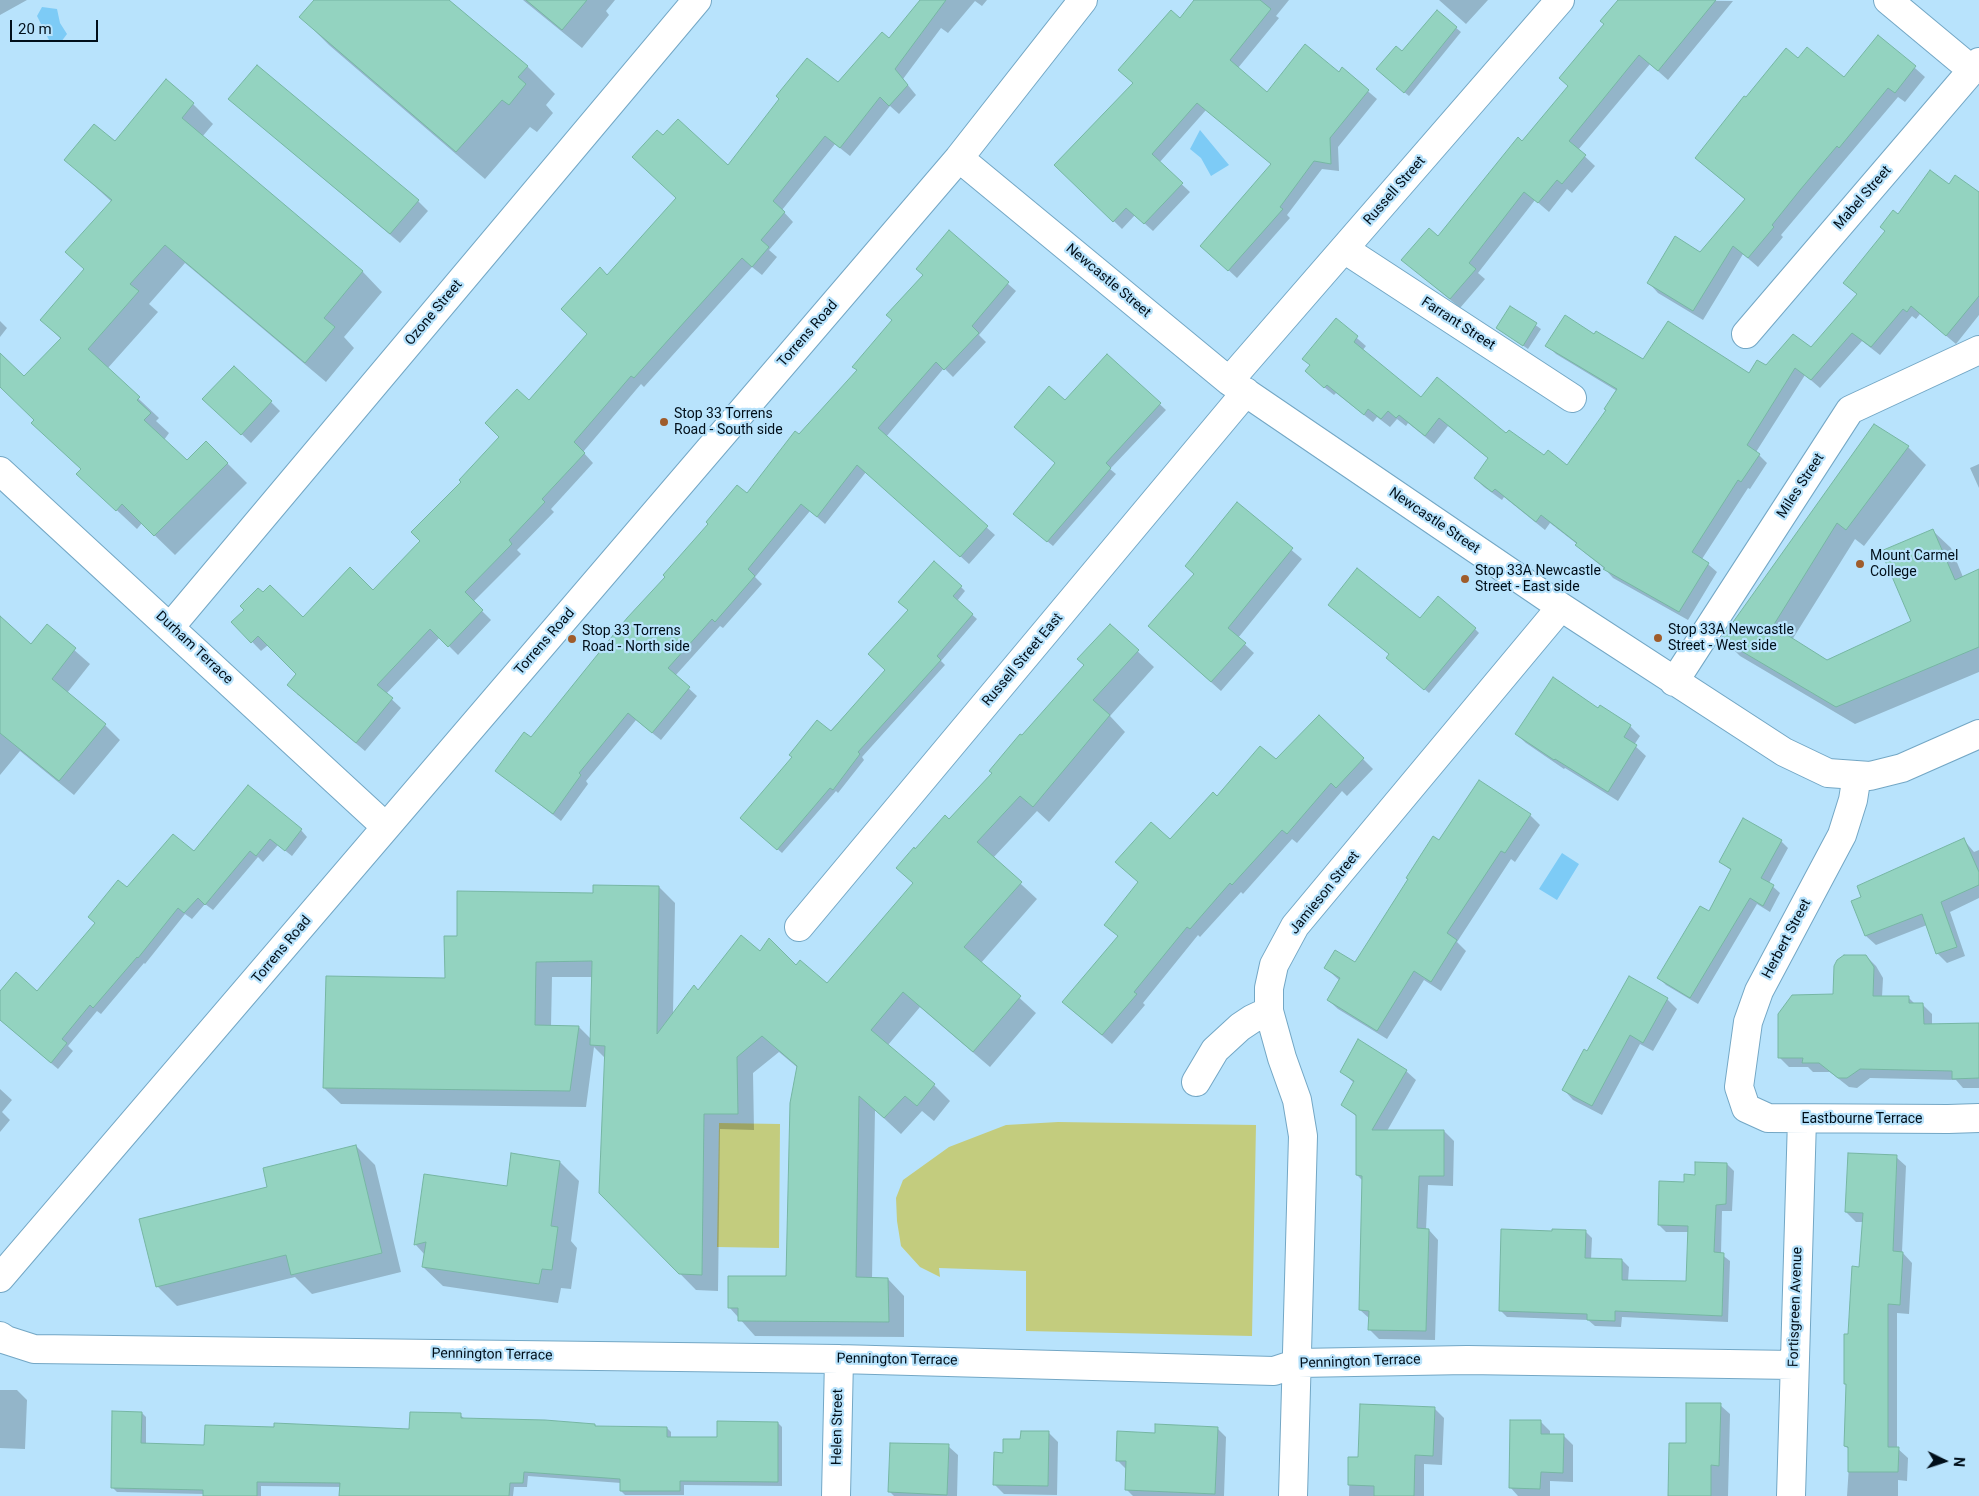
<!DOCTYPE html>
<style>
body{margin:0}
#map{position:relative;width:1979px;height:1496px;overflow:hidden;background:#b8e3fc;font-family:Roboto,sans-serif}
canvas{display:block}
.north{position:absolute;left:1919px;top:1436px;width:50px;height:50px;-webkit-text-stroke:4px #b8e3fc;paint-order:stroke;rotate:94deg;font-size:14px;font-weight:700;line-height:20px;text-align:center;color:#000f1a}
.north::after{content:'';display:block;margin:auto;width:18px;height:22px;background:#000f1a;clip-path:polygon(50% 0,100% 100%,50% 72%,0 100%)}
.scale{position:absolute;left:10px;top:20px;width:88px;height:22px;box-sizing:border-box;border:2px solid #000f1a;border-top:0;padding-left:6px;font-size:15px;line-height:18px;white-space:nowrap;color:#000f1a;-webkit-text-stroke:4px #b8e3fc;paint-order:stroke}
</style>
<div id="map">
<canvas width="1979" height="1496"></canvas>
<div class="north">N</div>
<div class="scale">20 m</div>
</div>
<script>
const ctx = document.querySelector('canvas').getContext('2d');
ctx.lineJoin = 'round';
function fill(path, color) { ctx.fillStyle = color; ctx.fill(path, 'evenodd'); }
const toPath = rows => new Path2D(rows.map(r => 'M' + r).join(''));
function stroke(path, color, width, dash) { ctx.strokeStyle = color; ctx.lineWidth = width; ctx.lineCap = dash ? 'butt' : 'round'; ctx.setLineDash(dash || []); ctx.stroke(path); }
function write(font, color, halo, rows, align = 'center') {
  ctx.font = font + ' Roboto,sans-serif'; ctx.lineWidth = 4.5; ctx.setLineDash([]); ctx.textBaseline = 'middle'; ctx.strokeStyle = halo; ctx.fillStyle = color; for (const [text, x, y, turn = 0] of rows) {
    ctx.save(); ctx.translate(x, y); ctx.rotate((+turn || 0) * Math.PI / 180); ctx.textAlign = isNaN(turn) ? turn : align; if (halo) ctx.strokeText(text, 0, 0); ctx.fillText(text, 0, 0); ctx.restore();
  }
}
fill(toPath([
 [1058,1122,1256,1125,1252,1336,1026,1331,1026,1271,939,1268,940,1277,920,1267,901,1246,897,1221,896,1198,903,1180,949,1147,1006,1125],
 [719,1123,780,1124,779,1248,717,1247]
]), '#c3cc7e');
fill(toPath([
 [42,7,57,9,60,23,67,34,61,42,50,42,37,16],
 [1200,130,1229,165,1211,176,1201,158,1190,149],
 [1562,853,1579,864,1557,900,1539,889]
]), '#7dcbf6');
fill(toPath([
 [0,0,27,0,0,15],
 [315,0,447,0,527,66,555,94,546,105,553,113,537,132,530,127,485,179,329,45,301,17],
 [523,0,615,0,606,11,609,15,582,48],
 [921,0,987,0,982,6,975,1,948,33,941,28,903,79,916,95,899,114,890,106,850,156,835,144,782,210,793,222,769,250,777,257,762,275,752,267,644,387,641,384,583,452,593,463,551,509,554,512,517,550,521,554,473,602,491,620,458,655,440,637,386,694,401,708,365,751,297,694,297,674,268,645,261,651,233,622,303,619,373,591,422,541,463,482,588,334,608,277,678,198,663,137,728,166,838,84,889,40],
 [1196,0,1289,0,1276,16,1279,18,1238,68,1267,94,1339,73,1342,69,1377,99,1338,147,1339,171,1322,169,1287,215,1290,218,1237,278,1210,253,1272,164,1206,110,1159,163,1190,192,1153,231,1135,215,1122,229,1056,165,1134,83],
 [1439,0,1488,0,1466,24],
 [1619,0,1733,1,1668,80,1650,64,1578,150,1595,166,1572,193,1567,189,1549,212,1535,200,1478,273,1485,279,1460,308,1403,260,1438,238,1522,143,1569,87],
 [1437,12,1461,32,1409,96,1382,74],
 [1879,36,1925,77,1905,102,1898,97,1781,235,1783,237,1758,267,1743,254,1703,320,1658,293,1649,283,1701,253,1746,200,1706,167,1746,99,1799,60,1844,79],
 [193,104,213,124,202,137,363,272,382,292,344,337,354,348,326,382,185,263,149,304,158,312,107,369,159,418,156,421,169,433,164,440,187,461,206,442,247,483,175,555,142,523,137,529,78,474,82,470,32,423,35,420,0,385,0,374,24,378,61,339,42,320,85,270,67,252,112,202,66,160,115,143],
 [240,108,418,201,428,211,400,243],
 [1949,185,1979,194,1979,315,1956,344,1920,314,1916,319,1912,316,1880,355,1862,341,1820,388,1805,375,1756,452,1767,463,1750,489,1748,488,1702,559,1717,572,1688,620,1613,578,1605,569,1585,553,1577,544,1550,523,1545,530,1504,497,1502,500,1484,487,1475,478,1489,459,1448,426,1434,444,1408,423,1406,426,1397,419,1390,427,1377,417,1373,422,1336,393,1334,395,1315,380,1311,366,1304,359,1336,320,1366,346,1362,351,1422,399,1506,435,1544,457,1567,467,1607,410,1617,391,1556,354,1547,345,1594,335,1643,361,1749,375,1811,349,1858,295,1845,283,1898,215],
 [949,232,1016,291,979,335,986,342,953,377,944,368,886,437,995,535,969,564,866,472,825,524,810,511,755,577,762,584,723,628,720,626,675,676,697,696,661,740,636,720,586,781,588,784,561,821,497,771,531,739,858,371,924,275],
 [1510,307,1541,329,1528,349,1497,328],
 [0,321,7,328,0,337],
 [1107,355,1166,410,1110,469,1116,474,1053,546,1020,519,1056,463,1065,402],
 [271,402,280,411,251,443,214,408],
 [1875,425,1908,447,1926,465,1864,546,1855,539,1792,640,1827,662,1912,622,1933,531,1951,548,1963,577,1979,570,1979,672,1855,724,1740,656,1723,639],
 [1979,464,1979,488,1970,468],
 [1237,504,1302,559,1238,638,1254,653,1221,691,1159,636],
 [961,587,965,591,957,601,977,619,941,661,945,665,862,757,864,760,838,793,836,791,782,853,746,822,887,670,870,654],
 [0,618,31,646,47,626,90,664,67,693,105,725,120,740,74,795,20,751,0,775],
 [1420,620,1475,629,1479,633,1429,693,1392,662],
 [1110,625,1154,667,1110,716,1125,732,1049,822,1037,811,993,858,1037,899,981,963,1036,1013,990,1067,920,1007,888,1045,934,1085,950,1101,934,1121,922,1111,901,1134,875,1110,872,1279,888,1279,904,1296,904,1337,755,1336,729,1307,787,1278,798,1068,779,1052,753,1073,754,1130,720,1129,718,1291,696,1290,601,1193,606,1059,594,1047,586,1107,341,1104,324,1088,446,979,459,937,594,895,659,887,675,903,673,1014,698,992,760,953,796,967,827,984,914,884,916,851,949,820,993,773,1022,737,1085,665],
 [552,977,593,977,592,1040,579,1027,551,1027],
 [1600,707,1630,726,1640,736,1634,745,1646,756,1618,801,1565,768,1564,769,1526,743,1516,734,1598,710],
 [1320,716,1373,769,1347,796,1342,791,1297,843,1292,839,1243,894,1241,892,1200,937,1198,935,1143,1003,1145,1005,1112,1044,1073,1011,1119,937,1106,925,1170,841,1217,797,1276,761],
 [1479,781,1530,815,1540,825,1515,862,1511,859,1457,942,1466,951,1441,991,1424,980,1387,1039,1338,1009,1328,1000,1340,981,1326,968,1356,964],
 [301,830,307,837,292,856,278,845,263,862,258,857,213,910,205,904,192,919,185,914,145,964,144,963,101,1014,97,1011,68,1046,73,1051,58,1069,0,1020,0,992,38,993,127,888,194,853],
 [1963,839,1974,852,1979,850,1979,898,1950,912,1965,956,1947,963,1937,953,1927,925,1876,945,1866,936,1853,901,1862,898],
 [1781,841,1788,848,1769,883,1780,893,1770,912,1757,904,1698,1004,1666,985,1659,978,1710,913,1732,871,1720,862],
 [1866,956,1876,966,1883,978,1882,997,1908,997,1915,1004,1922,1004,1932,1014,1932,1025,1979,1025,1979,1088,1963,1088,1956,1080,1870,1078,1857,1088,1849,1087,1830,1072,1813,1072,1808,1067,1789,1067,1780,1058],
 [1629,978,1667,999,1677,1009,1653,1051,1640,1044,1602,1115,1573,1100,1564,1090,1587,1052],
 [1341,1071,1406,1071,1416,1080,1387,1131,1444,1131,1454,1141,1453,1186,1428,1185,1426,1230,1429,1230,1438,1240,1435,1340,1379,1339,1369,1329,1370,1319,1360,1310,1363,1181,1357,1175,1358,1118,1343,1104,1354,1083],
 [0,1089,12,1100,2,1112,10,1120,0,1132],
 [356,1146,375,1165,401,1272,312,1294,295,1277,177,1306,157,1286],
 [1896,1157,1906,1166,1902,1252,1912,1263,1909,1314,1897,1313,1897,1448,1908,1458,1907,1481,1898,1480,1898,1496,1847,1496,1850,1450,1845,1446,1847,1386,1845,1384,1849,1335,1860,1268,1864,1222,1856,1222,1846,1212],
 [560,1162,579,1181,571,1241,577,1248,571,1289,561,1288,558,1303,443,1286,423,1267,425,1255,415,1244,508,1187],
 [1727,1164,1734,1171,1732,1211,1722,1211,1721,1254,1730,1261,1728,1322,1622,1317,1621,1327,1595,1326,1588,1320,1507,1317,1500,1310,1553,1233,1585,1231,1592,1238,1591,1260,1622,1260,1629,1267,1628,1281,1688,1283,1689,1232,1666,1232,1659,1225,1686,1183,1696,1176],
 [0,1390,17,1390,27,1400,25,1449,0,1448],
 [1720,1405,1730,1414,1728,1496,1670,1496,1687,1444],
 [1435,1409,1444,1418,1442,1465,1424,1464,1424,1496,1349,1496,1350,1458,1359,1459],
 [142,1413,146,1417,146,1445,206,1446,410,1430,460,1415,465,1419,595,1425,598,1428,667,1428,671,1432,671,1438,719,1438,778,1423,782,1427,782,1486,684,1485,684,1495,625,1495,621,1491,621,1483,528,1476,527,1487,514,1487,513,1496,341,1496,341,1487,261,1486,261,1496,204,1496,204,1494,117,1492,112,1487],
 [1541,1422,1550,1431,1550,1435,1564,1436,1573,1445,1573,1482,1550,1481,1550,1496,1518,1496,1510,1487],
 [1217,1428,1226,1437,1224,1496,1133,1496,1127,1490,1126,1469,1117,1460,1156,1434],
 [1048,1432,1058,1442,1057,1495,1004,1494,995,1485,1004,1454,1021,1441],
 [948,1446,958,1455,957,1496,894,1496,890,1492]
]), '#0003');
const building = toPath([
 [314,0,449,0,528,66,518,77,526,84,509,105,502,100,456,152,299,17,314,0],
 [526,0,587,0,562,30,526,0],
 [920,0,946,0,895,69,908,85,889,106,880,97,840,148,825,136,773,201,785,212,761,240,769,247,752,267,742,258,634,378,631,376,574,442,585,453,542,499,545,502,509,540,512,544,465,592,483,610,448,647,430,629,377,685,393,698,356,743,287,685,296,674,258,636,251,643,231,622,244,610,240,606,258,588,263,592,270,585,303,617,350,567,373,590,420,541,411,532,461,482,459,480,499,437,485,423,517,389,529,400,587,334,561,309,600,267,607,275,676,198,632,157,657,130,663,135,678,119,728,165,779,99,776,96,807,58,838,82,882,32,889,38,920,0],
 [1194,0,1260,0,1271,9,1230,60,1267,92,1305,44,1339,72,1342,67,1369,90,1330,138,1331,164,1314,161,1280,207,1283,209,1228,271,1200,246,1271,164,1197,103,1152,154,1183,183,1144,224,1126,208,1113,222,1054,165,1133,83,1118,70,1171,10,1180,18,1194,0],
 [1618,0,1716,0,1658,71,1639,55,1569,141,1586,155,1562,184,1557,180,1538,203,1524,192,1469,263,1476,269,1450,299,1401,260,1429,228,1438,236,1518,137,1522,141,1568,86,1559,78,1604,24,1600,21,1618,0],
 [1437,10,1457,27,1404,93,1376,69,1396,46,1402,51,1437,10],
 [1878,35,1916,66,1895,93,1888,88,1839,148,1837,146,1800,190,1772,225,1774,227,1748,258,1733,246,1693,311,1647,283,1675,236,1700,252,1745,199,1695,158,1744,96,1746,97,1786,48,1798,58,1807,47,1844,77,1878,35],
 [257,65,419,200,390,234,228,99,257,65],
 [166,79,194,103,182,118,363,271,324,318,335,327,305,363,165,245,130,284,139,291,88,349,140,397,137,400,151,413,144,420,187,460,206,441,228,463,154,536,122,504,116,511,76,474,81,469,31,423,34,420,0,387,0,353,24,376,61,338,40,320,84,269,65,252,112,200,64,160,94,124,115,141,166,79],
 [1930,170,1949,184,1955,175,1979,192,1979,296,1946,336,1911,306,1907,312,1903,309,1871,347,1852,333,1811,380,1795,368,1747,445,1760,454,1741,482,1738,480,1692,552,1709,563,1679,612,1603,569,1605,568,1575,545,1577,543,1541,515,1536,522,1495,489,1492,492,1474,478,1488,458,1439,418,1425,436,1399,415,1396,418,1388,411,1381,419,1368,409,1364,415,1327,385,1324,388,1305,371,1310,365,1302,359,1336,318,1358,336,1354,342,1421,397,1437,377,1506,433,1509,430,1544,455,1548,450,1567,465,1606,410,1604,409,1617,389,1545,346,1565,315,1594,334,1596,331,1643,359,1668,321,1749,373,1757,360,1766,365,1793,334,1811,347,1857,294,1843,283,1885,231,1880,227,1893,210,1898,214,1930,170],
 [949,230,1009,282,972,326,979,333,944,370,936,362,878,428,988,526,960,557,857,465,817,517,801,504,748,569,755,576,715,622,712,619,668,668,690,687,652,733,628,713,579,773,581,775,553,814,495,771,524,732,531,737,627,618,665,577,663,575,708,524,706,522,737,485,747,493,795,431,799,434,857,370,852,367,892,320,886,315,923,275,916,269,949,230],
 [1510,306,1537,323,1523,346,1496,328,1510,306],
 [1107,354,1161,403,1106,463,1111,468,1047,542,1013,514,1055,463,1014,427,1049,386,1065,400,1107,354],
 [234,366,272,401,241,435,202,399,234,366],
 [1874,424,1909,446,1846,530,1837,523,1773,626,1827,660,1911,621,1881,551,1933,529,1955,580,1979,569,1979,647,1836,707,1721,639,1874,424],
 [1237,502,1293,548,1228,628,1246,643,1211,682,1148,626,1194,574,1185,566,1237,502],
 [934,561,962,586,953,596,973,614,937,656,941,660,858,752,860,754,833,790,830,788,777,850,740,818,792,757,789,755,817,720,831,731,885,670,868,654,908,610,898,602,934,561],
 [1357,568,1420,618,1438,596,1476,628,1424,690,1386,658,1389,654,1328,605,1357,568],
 [0,616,31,644,47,624,76,648,52,679,106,724,59,781,0,733,0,616],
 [1110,624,1139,650,1093,700,1110,715,1033,807,1020,796,977,842,1022,882,964,947,1021,996,973,1052,903,992,871,1030,935,1084,917,1106,905,1096,884,1118,859,1096,856,1277,888,1278,889,1322,738,1321,738,1308,728,1308,728,1276,786,1276,790,1103,797,1066,762,1036,737,1057,738,1114,704,1114,702,1275,679,1274,599,1193,605,1046,590,1045,592,961,536,962,535,1025,579,1026,570,1091,323,1088,326,976,445,978,444,936,457,936,457,891,593,893,593,885,659,886,657,1034,694,985,698,990,741,935,760,951,769,938,796,965,800,960,827,983,913,883,896,868,914,847,915,849,945,815,949,819,992,773,989,771,1020,734,1022,735,1084,665,1077,659,1110,624],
 [1553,677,1598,708,1600,705,1631,725,1624,737,1637,745,1608,792,1555,759,1554,760,1515,734,1553,677],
 [1319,715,1364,758,1336,788,1331,783,1287,834,1282,830,1232,885,1230,883,1190,929,1187,927,1134,992,1137,994,1102,1035,1062,1002,1118,936,1104,925,1138,882,1115,862,1151,822,1170,839,1213,792,1217,796,1260,746,1276,759,1319,715],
 [1479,780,1531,814,1505,853,1501,851,1447,933,1457,940,1431,982,1414,971,1377,1031,1327,1000,1340,978,1324,968,1335,950,1355,962,1408,879,1406,878,1433,836,1439,840,1479,780],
 [248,785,302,829,285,851,270,839,256,856,250,851,205,905,198,898,184,913,178,908,138,958,137,957,93,1008,90,1005,62,1039,67,1043,51,1063,0,1020,0,991,16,972,37,991,95,923,88,917,118,880,127,887,173,834,194,851,248,785],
 [1743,818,1782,840,1761,878,1774,885,1763,906,1750,898,1690,998,1657,978,1700,906,1709,911,1731,869,1719,862,1743,818],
 [1964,838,1979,872,1979,885,1941,902,1957,947,1936,954,1922,914,1865,936,1851,901,1861,897,1857,886,1964,838],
 [1844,955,1866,955,1874,967,1873,996,1909,996,1909,1003,1923,1003,1924,1024,1979,1023,1979,1078,1952,1079,1952,1071,1860,1069,1847,1078,1838,1078,1819,1063,1802,1063,1803,1058,1778,1058,1778,1014,1792,995,1833,994,1834,966,1837,960,1844,955],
 [1629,976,1668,998,1643,1043,1630,1035,1592,1106,1562,1090,1584,1049,1587,1051,1629,976],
 [1358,1039,1407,1070,1372,1130,1444,1130,1444,1176,1419,1176,1417,1228,1429,1229,1426,1331,1368,1330,1369,1311,1359,1310,1362,1176,1356,1175,1356,1115,1341,1105,1354,1081,1340,1072,1358,1039],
 [356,1145,382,1253,291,1275,286,1255,156,1287,139,1219,267,1187,263,1168,356,1145],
 [511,1153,560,1161,551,1226,558,1227,552,1270,542,1269,539,1284,422,1267,426,1242,414,1245,424,1174,507,1186,511,1153],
 [1848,1153,1897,1155,1893,1251,1903,1252,1900,1305,1888,1304,1888,1447,1899,1447,1898,1472,1848,1472,1848,1447,1844,1446,1846,1384,1844,1384,1844,1334,1848,1334,1852,1266,1859,1267,1863,1213,1845,1212,1848,1153],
 [1695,1162,1727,1163,1726,1204,1716,1205,1714,1252,1724,1253,1722,1316,1615,1311,1615,1321,1587,1320,1587,1314,1499,1311,1501,1229,1552,1231,1552,1229,1586,1230,1585,1258,1622,1259,1622,1280,1686,1281,1688,1226,1658,1225,1659,1181,1684,1182,1684,1174,1695,1175,1695,1162],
 [1686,1403,1721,1403,1719,1466,1711,1465,1711,1496,1668,1496,1669,1443,1686,1443,1686,1403],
 [1360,1404,1435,1407,1433,1456,1415,1455,1414,1496,1374,1496,1374,1486,1348,1485,1348,1457,1358,1457,1360,1404],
 [112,1411,142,1412,141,1443,204,1445,205,1425,274,1427,274,1423,409,1429,410,1412,461,1413,461,1418,545,1420,595,1424,595,1426,667,1427,667,1437,717,1437,717,1421,778,1422,778,1482,680,1481,680,1491,620,1491,620,1479,524,1472,523,1483,510,1483,509,1496,339,1496,340,1483,257,1482,257,1496,203,1496,203,1490,111,1488,112,1411],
 [1510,1420,1541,1420,1541,1434,1564,1434,1563,1473,1541,1472,1540,1489,1509,1488,1510,1420],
 [1155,1424,1218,1427,1215,1494,1125,1490,1126,1461,1116,1461,1117,1431,1155,1433,1155,1424],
 [1021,1431,1049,1431,1048,1486,993,1485,994,1452,1003,1453,1003,1439,1020,1439,1021,1431],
 [890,1443,949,1444,947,1495,888,1492,890,1443]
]);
fill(building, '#93d3c0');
stroke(building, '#76b6a3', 1);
const minor = toPath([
 [1888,0,1972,70],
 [959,158,1229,381,1561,607,1784,752,1828,773,1870,776,1902,768,1979,734],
 [1344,249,1572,398],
 [1746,334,1979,62],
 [1229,381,1560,0],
 [0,471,386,827],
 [171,626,697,0],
 [1674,682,1850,410,1979,350],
 [1857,775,1853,800,1842,835,1759,991,1748,1022,1739,1087,1746,1108,1768,1118,1948,1119,1979,1118],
 [799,927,1246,392],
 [1196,1082,1215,1050,1240,1027,1252,1019,1269,1011],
 [0,1278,959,158,1083,0],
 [0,1336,6,1340,34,1349,839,1359,1274,1371,1298,1363,1467,1360,1794,1365],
 [836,1496,839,1359],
 [1293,1496,1303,1136,1297,1100,1282,1058,1269,1011,1269,988,1274,965,1295,926,1561,607],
 [1791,1496,1802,1119]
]);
stroke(minor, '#73a7c5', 30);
stroke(minor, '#fff', 28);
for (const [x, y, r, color] of [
 [664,422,5,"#9f5c2b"],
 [1860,564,5,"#9f5c2b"],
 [1465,579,5,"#9f5c2b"],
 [1658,638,5,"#9f5c2b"],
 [572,639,5,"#9f5c2b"]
]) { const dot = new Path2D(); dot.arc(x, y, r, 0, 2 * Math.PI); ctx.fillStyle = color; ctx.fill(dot); stroke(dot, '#b8e3fc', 2); }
write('14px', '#000f1a', '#b8e3fc', [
 ["Russell Street",1395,191,-49],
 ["Mabel Street",1863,198,-49],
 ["Newcastle Street",1108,281,40],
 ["Ozone Street",434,313,-50],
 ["Farrant Street",1458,324,33],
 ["Torrens Road",808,334,-49],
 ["Miles Street",1801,486,-57],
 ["Newcastle Street",1434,521,34],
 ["Torrens Road",545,642,-49],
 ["Durham Terrace",194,648,43],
 ["Russell Street East",1023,660,-50],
 ["Jamieson Street",1325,893,-51],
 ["Herbert Street",1787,939,-62],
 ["Torrens Road",282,950,-50],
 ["Eastbourne Terrace",1862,1119],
 ["Fortisgreen Avenue",1796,1307,-88],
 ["Pennington Terrace",492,1355,1],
 ["Pennington Terrace",897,1360,1],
 ["Pennington Terrace",1360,1362,-2],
 ["Helen Street",838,1427,-89]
]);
write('14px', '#000f1a', '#b8e3fc', [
 ["Stop 33 Torrens",674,414],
 ["Road - South side",674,430],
 ["Mount Carmel",1870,556],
 ["College",1870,572],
 ["Stop 33A Newcastle",1475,571],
 ["Street - East side",1475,587],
 ["Stop 33A Newcastle",1668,630],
 ["Street - West side",1668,646],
 ["Stop 33 Torrens",582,631],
 ["Road - North side",582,647]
], 'left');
</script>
